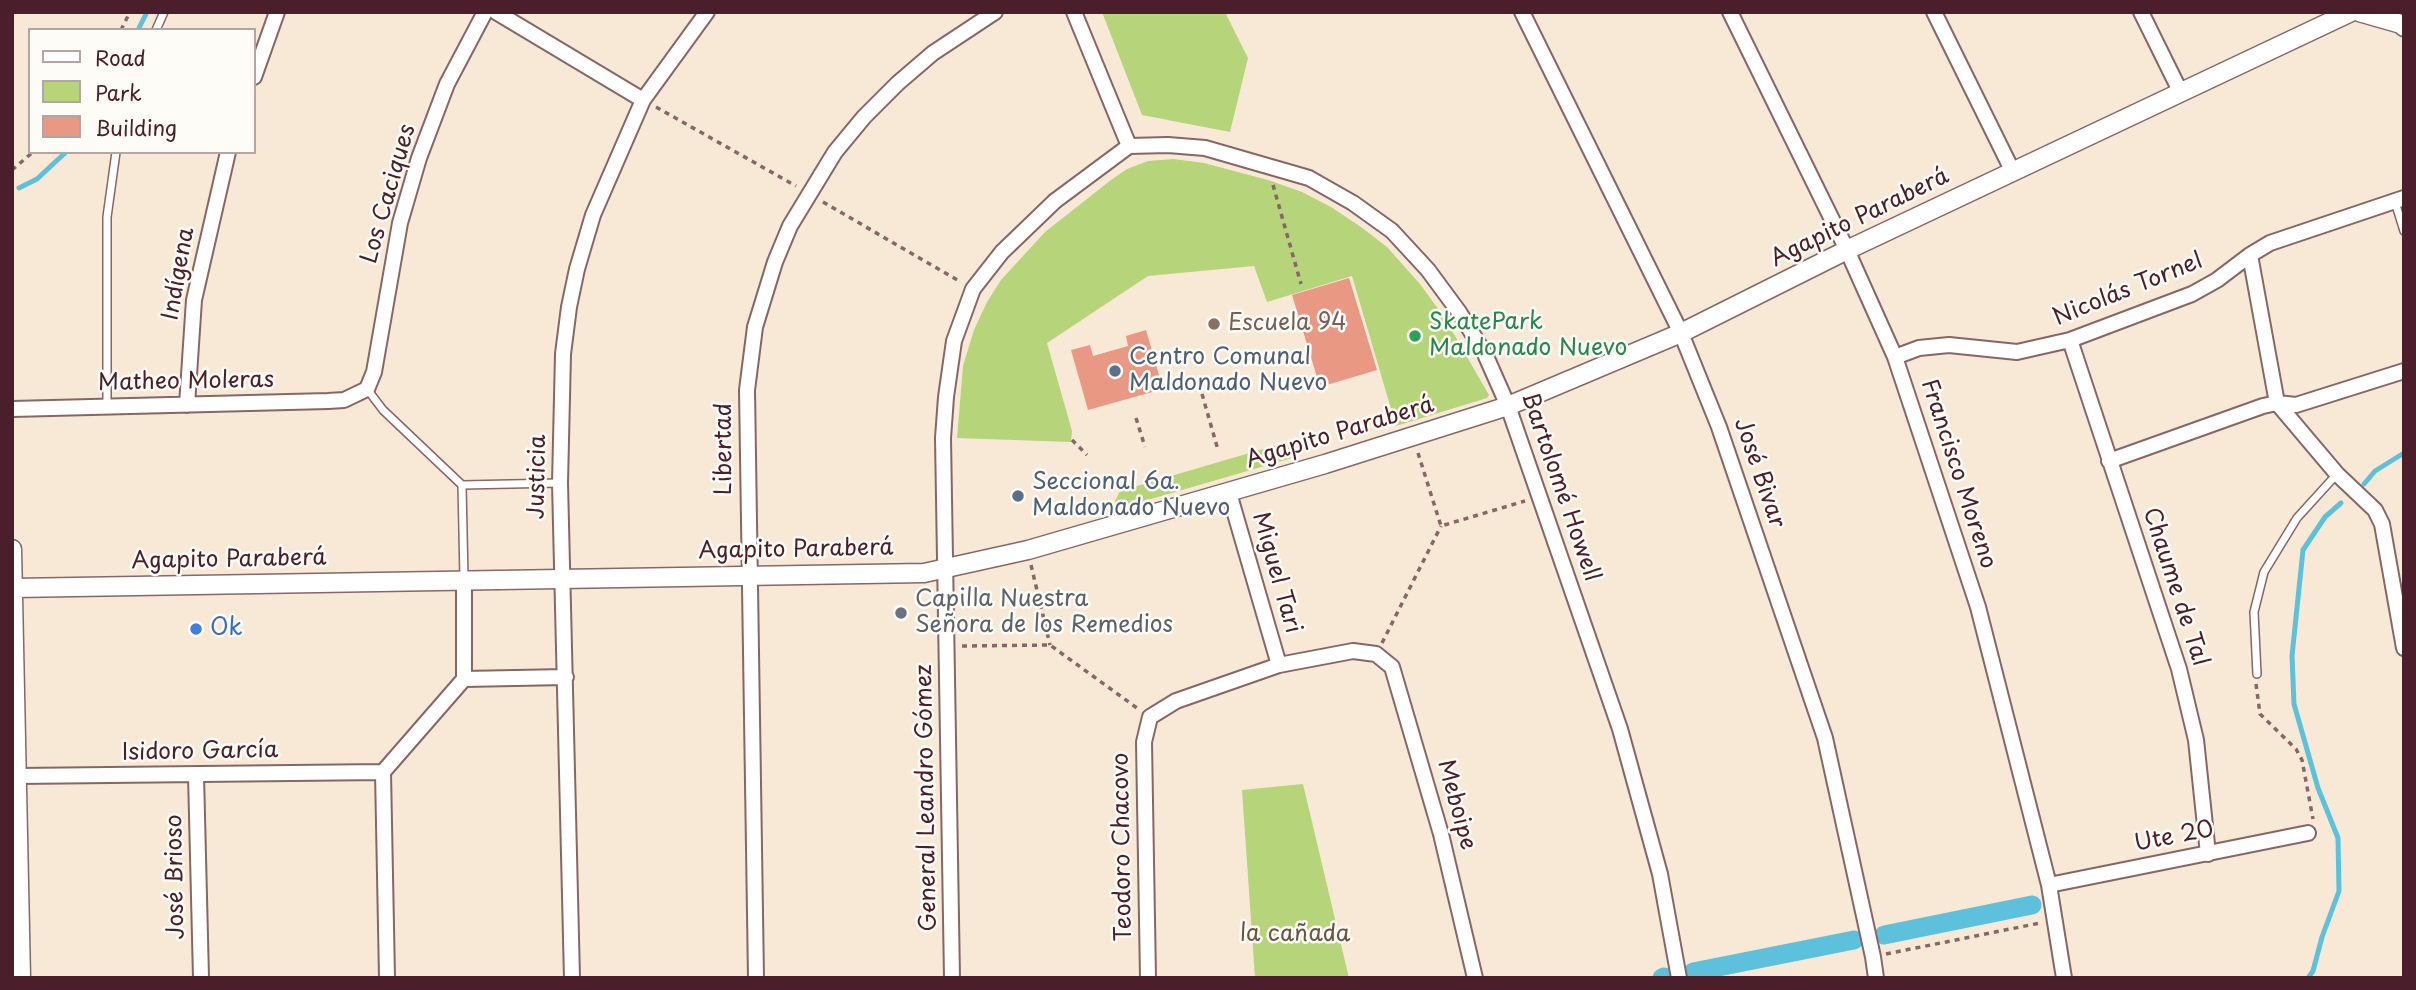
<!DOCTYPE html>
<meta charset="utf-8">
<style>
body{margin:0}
#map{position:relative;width:2416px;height:990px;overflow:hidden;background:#f8e9d6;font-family:"Playpen Sans",sans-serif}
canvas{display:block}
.frame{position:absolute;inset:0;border:14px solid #4a1f2b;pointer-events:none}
.legend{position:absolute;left:28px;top:28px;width:228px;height:126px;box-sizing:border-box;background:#fdfcf7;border:2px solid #b5a4a5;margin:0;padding:9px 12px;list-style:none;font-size:21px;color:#4a1f2b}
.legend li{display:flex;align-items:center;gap:14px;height:35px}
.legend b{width:35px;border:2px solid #b5a4a5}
</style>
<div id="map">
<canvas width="2416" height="990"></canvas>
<div class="frame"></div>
<ul class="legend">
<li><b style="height:9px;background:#fff"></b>Road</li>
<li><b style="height:19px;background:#b6d47a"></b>Park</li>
<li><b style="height:19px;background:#e99884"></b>Building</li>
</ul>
</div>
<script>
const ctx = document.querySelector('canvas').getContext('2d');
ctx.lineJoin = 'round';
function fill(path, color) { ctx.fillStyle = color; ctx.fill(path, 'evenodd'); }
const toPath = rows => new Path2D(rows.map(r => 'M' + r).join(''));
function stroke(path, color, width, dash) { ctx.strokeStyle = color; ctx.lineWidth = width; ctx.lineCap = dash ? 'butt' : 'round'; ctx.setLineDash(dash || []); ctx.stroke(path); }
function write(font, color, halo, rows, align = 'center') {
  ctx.font = font + ' "Playpen Sans",sans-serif'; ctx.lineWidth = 5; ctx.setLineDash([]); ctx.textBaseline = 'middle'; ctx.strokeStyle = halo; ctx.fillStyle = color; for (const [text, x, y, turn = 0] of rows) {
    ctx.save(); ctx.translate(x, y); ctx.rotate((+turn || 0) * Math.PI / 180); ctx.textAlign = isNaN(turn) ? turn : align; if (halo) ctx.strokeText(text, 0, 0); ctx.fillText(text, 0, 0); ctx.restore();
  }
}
fill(toPath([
 [1102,12,1225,12,1248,58,1230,132,1142,115],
 [1174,159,1204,163,1268,180,1302,192,1331,207,1361,227,1387,247,1420,284,1444,317,1489,395,1487,398,1396,426,1352,276,1267,302,1254,266,1148,276,1047,343,1072,431,1071,442,957,438,963,366,974,330,987,302,1001,280,1045,232,1111,180,1127,169,1148,161],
 [1287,442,1292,458,1120,508,1115,501,1120,491],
 [1303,784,1349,978,1255,978,1242,790]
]), '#b6d47a');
stroke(toPath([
 [138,30,147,12],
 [19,188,37,179,66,152],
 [2364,484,2375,471,2404,453],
 [2308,978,2313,971,2322,937,2339,891,2338,838,2318,788,2294,704,2292,656,2303,550,2325,517,2341,503]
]), '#5ec1dc', 5);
stroke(toPath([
 [1884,935,2032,905],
 [1693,972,1854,940],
 [1662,978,1664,977]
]), '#5ec1dc', 19);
fill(toPath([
 [1349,278,1377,370,1320,387,1292,295],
 [1146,330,1163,389,1088,410,1071,350,1090,345,1093,356,1128,346,1126,336]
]), '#e99884');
const service = toPath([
 [156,30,164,12],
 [2395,202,2404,231],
 [367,389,383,410,462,485,560,483],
 [107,407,107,217,116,152],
 [462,485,464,579],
 [2257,674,2254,612,2264,572,2297,518,2337,474]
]);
const minor = toPath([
 [496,12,643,100],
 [1074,12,1129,146],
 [1522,12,1681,333,1719,427,1825,738,1873,957,1876,978],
 [1730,12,1847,250,1895,357,1978,607,2049,885,2064,978],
 [1934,12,2013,172],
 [2141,12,2181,93],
 [254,77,277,12],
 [1129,146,1168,145,1205,148,1309,178,1353,203,1392,231,1428,270,1459,312,1485,354,1508,406,1620,729,1660,874,1679,978],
 [2250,255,2277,403,2337,474,2375,510,2382,524,2404,648],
 [2070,340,2179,669,2196,740,2208,854],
 [1895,357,1919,348,1949,345,2017,352,2070,340,2192,294,2217,280,2250,255,2270,243,2404,198],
 [187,405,194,300,228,152],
 [12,409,328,401,344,400,367,389,374,372,400,223,419,158,447,84,485,12],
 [2109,461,2263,406,2277,403,2296,405,2404,371],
 [1229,493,1279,665],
 [464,679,464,581],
 [196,775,201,978],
 [18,776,383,772],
 [2049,885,2308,833],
 [387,978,383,772,464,679,566,677],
 [572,978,560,483,563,354,569,307,577,269,593,215,643,100,707,12],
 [756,978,747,390,755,327,775,262,790,226,835,152,864,117,898,83,933,53,995,12],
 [952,978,943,438,946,397,954,341,973,289,1002,252,1055,201,1129,146],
 [1148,978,1144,742,1150,717,1176,701,1279,665,1353,651,1376,654,1392,667,1441,834,1475,978]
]);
const tertiary = toPath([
 [2359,12,2401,24,2404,27],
 [12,549,21,978],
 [14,588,924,573,1028,550,1325,464,1508,406,1681,333,1847,250,2351,12]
]);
stroke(service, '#876667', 10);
stroke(minor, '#876667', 18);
stroke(tertiary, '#876667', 21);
stroke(toPath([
 [121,30,130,12],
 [656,107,796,186],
 [12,170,33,152],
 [1273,185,1301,284],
 [823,202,959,281],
 [1202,394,1218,450],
 [1136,418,1145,447],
 [1072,440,1087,455],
 [1418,453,1441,526,1525,501],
 [1031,565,1050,645],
 [1382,643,1441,526],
 [962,646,1050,645,1137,708],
 [2256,684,2260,714,2296,749,2302,760,2313,819],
 [1886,954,2040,923]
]), '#876667', 3.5, [5, 5]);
stroke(service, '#fff', 7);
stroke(minor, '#fff', 14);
stroke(tertiary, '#fff', 18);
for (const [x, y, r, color] of [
 [1214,324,7,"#8d6e63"],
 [1415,336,7,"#2e9e5b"],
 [1115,371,7,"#5c6f8a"],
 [1018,496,7,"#5c6f8a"],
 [901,613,7,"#6b7280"],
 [196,629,7,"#3f7fe0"]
]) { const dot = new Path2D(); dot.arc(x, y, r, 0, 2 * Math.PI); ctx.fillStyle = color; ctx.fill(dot); stroke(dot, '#fdfcf7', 2.5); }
write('23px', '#4a1f2b', '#fdfcf7', [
 ["Los Caciques",389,194,-74],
 ["Agapito Paraberá",1860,218,-26],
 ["Indígena",179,274,-80],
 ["Nicolás Tornel",2128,290,-22],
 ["Matheo Moleras",186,382,-1],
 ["Agapito Paraberá",1340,433,-17],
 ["Libertad",725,449,-90],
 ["José Bivar",1759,473,71],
 ["Francisco Moreno",1958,474,72],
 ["Justicia",538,477,-89],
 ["Bartolomé Howell",1560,487,71],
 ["Agapito Paraberá",796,550,-1],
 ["Agapito Paraberá",229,560,-1],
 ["Miguel Tari",1276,573,74],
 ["Chaume de Tal",2175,587,72],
 ["Isidoro García",200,752,-1],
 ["General Leandro Gómez",927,798,-91],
 ["Meboipe",1456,805,75],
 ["Ute 20",2174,837,-11],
 ["Teodoro Chacovo",1123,847,-91],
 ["José Brioso",176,877,-91]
]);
write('23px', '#27864d', '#fdfcf7', [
 ["SkatePark",1429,323],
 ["Maldonado Nuevo",1429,349]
], 'left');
write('23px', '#785e54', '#fdfcf7', [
 ["Escuela 94",1228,324]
], 'left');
write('23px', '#4e5e75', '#fdfcf7', [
 ["Centro Comunal",1129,358],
 ["Maldonado Nuevo",1129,384],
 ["Seccional 6a.",1032,483],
 ["Maldonado Nuevo",1032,509]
], 'left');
write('23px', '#5b616d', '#fdfcf7', [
 ["Capilla Nuestra",915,600],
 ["Señora de los Remedios",915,626]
], 'left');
write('23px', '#366cbe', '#fdfcf7', [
 ["Ok",210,629]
], 'left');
write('23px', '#6a5543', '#fdfcf7', [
 ["la cañada",1295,935]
]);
</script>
